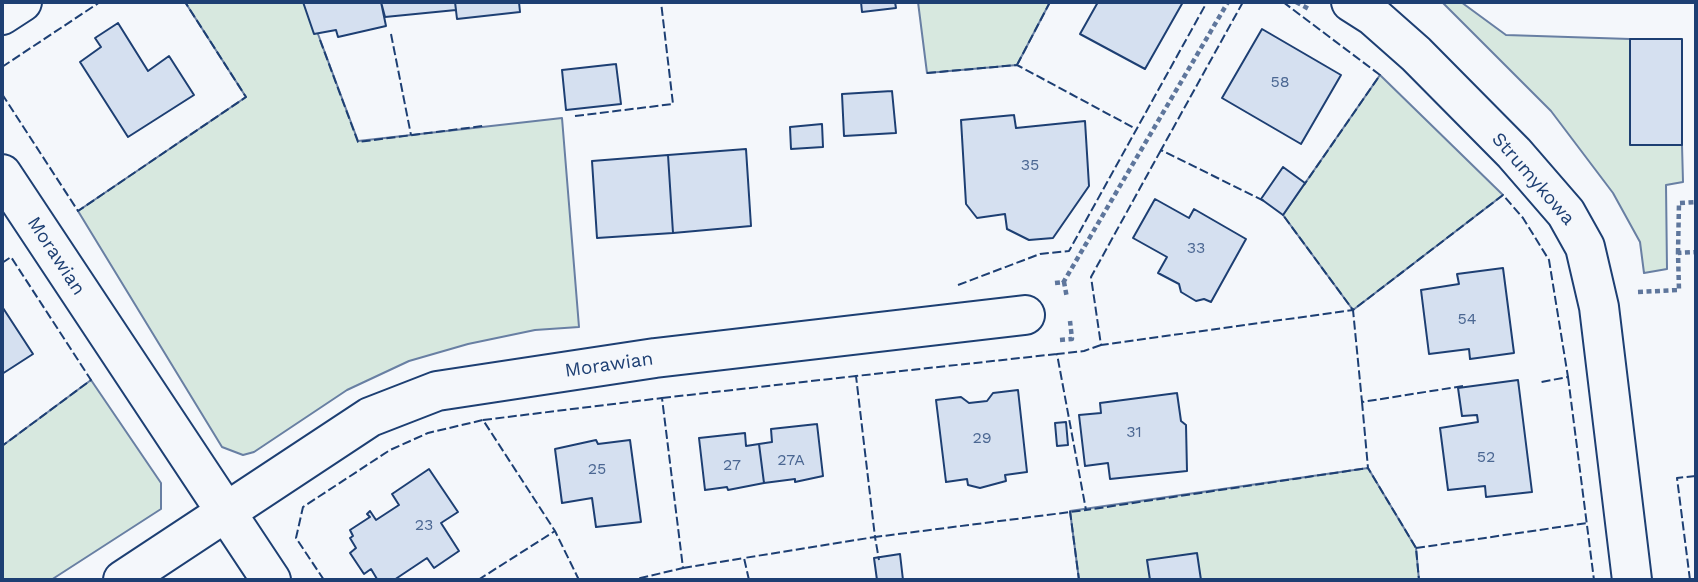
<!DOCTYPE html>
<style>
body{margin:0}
#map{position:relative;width:1698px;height:582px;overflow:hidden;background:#f4f7fb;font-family:"Work Sans",sans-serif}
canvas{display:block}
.frame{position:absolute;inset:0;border:4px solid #1d3f73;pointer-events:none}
</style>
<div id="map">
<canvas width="1698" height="582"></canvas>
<div class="frame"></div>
</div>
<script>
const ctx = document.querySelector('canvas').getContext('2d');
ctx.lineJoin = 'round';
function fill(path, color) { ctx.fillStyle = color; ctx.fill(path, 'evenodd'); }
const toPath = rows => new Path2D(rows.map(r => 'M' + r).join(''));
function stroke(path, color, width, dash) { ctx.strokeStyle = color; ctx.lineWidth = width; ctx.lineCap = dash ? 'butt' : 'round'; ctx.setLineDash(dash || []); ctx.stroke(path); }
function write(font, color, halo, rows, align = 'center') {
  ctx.font = font + ' "Work Sans",sans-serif'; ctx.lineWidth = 5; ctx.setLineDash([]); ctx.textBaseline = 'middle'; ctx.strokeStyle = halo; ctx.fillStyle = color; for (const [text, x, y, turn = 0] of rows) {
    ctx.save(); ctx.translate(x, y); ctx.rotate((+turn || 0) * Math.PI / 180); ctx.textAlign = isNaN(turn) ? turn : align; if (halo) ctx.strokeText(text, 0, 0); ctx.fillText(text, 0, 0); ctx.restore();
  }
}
const green = toPath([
 [185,2,306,2,358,141,562,118,579,327,535,330,468,344,409,361,347,390,254,452,243,455,222,447,78,211,246,97,185,2],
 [918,2,1050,2,1017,65,927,73,918,2],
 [1442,2,1461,2,1506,35,1630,39,1630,144,1682,145,1683,182,1666,185,1667,269,1644,273,1640,242,1613,193,1551,111,1442,2],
 [1380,75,1503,195,1353,310,1283,215,1380,75],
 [91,380,161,483,161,509,51,580,2,580,2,446,91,380],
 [1368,468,1416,548,1419,580,1079,580,1070,511,1368,468]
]);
fill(green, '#d7e8df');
stroke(green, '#687fa3', 2);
const building = toPath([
 [303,2,381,2,386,26,338,37,336,30,314,34,303,2],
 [381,2,455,2,456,10,385,17,381,2],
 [455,2,519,2,520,12,457,19,455,2],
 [861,2,895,2,896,8,862,12,861,2],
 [1098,2,1183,2,1145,69,1080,34,1098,2],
 [118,23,148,71,169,56,194,95,128,137,80,62,101,47,95,38,118,23],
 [1262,29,1341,75,1301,144,1222,98,1262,29],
 [1630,39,1682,39,1682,145,1630,145,1630,39],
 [616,64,621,104,566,110,562,70,616,64],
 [892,91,896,133,844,136,842,94,892,91],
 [1014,115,1016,128,1085,121,1089,186,1053,238,1029,240,1007,229,1005,214,977,218,966,204,961,120,1014,115],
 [822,124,823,147,791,149,790,127,822,124],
 [746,149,751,226,673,233,668,155,746,149],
 [668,155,673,233,597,238,592,161,668,155],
 [1283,167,1305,183,1283,215,1261,199,1283,167],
 [1155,199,1189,218,1194,209,1246,239,1211,302,1204,299,1196,301,1181,292,1179,284,1158,273,1167,257,1133,238,1155,199],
 [1503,268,1514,353,1470,359,1469,349,1429,354,1421,290,1459,284,1457,274,1503,268],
 [3,308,33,354,2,374,2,309,3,308],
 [1518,380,1532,492,1486,497,1485,486,1448,490,1440,428,1478,422,1477,415,1462,416,1458,388,1518,380],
 [1018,390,1027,472,1005,475,1006,481,980,488,968,485,967,479,946,482,936,400,961,397,969,403,987,401,993,393,1018,390],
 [1177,393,1181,421,1186,425,1187,471,1110,479,1108,463,1085,466,1079,415,1101,413,1100,403,1177,393],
 [1066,422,1068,445,1057,446,1055,423,1066,422],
 [817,424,823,476,795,482,795,479,764,483,759,444,772,442,771,429,817,424],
 [745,433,746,446,759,444,764,483,728,490,727,487,705,490,699,438,745,433],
 [596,440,598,444,630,440,641,522,596,527,592,498,562,503,555,449,596,440],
 [429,469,458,512,441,523,459,551,434,568,427,558,394,580,377,579,371,569,364,574,350,553,356,548,350,538,353,536,350,530,370,517,367,514,370,511,376,520,399,505,392,494,429,469],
 [1197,553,1201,580,1150,580,1147,560,1197,553],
 [900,554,903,580,877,580,874,558,900,554]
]);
fill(building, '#d5e0f0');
stroke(building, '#1d3f73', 2);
const street = toPath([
 [1351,2,1373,16,1416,54,1514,153,1566,213,1585,247,1599,307,1632,580],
 [2,15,22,2],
 [2,174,271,580],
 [123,580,370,417,437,391,655,358,1025,315]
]);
stroke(street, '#1d3f73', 42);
stroke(toPath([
 [1296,2,1309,9],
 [1678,253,1679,203,1696,202],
 [1055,283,1064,282,1067,298],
 [1063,283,1228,2],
 [1638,292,1679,290,1678,253,1696,252],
 [1060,340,1072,339,1070,321]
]), '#5e769c', 4.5, [5, 3.5]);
stroke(street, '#f4f7fb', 38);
stroke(toPath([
 [1243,2,1161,150,1264,201],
 [1283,2,1380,75,1304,185],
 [391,34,411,135],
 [320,40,358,142,483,126],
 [1017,65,1050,2],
 [2,67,100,2],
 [927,73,1017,65,1136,129],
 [2,94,78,211,246,97,185,2],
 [575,116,673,104,661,2],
 [1161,150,1091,277,1101,345,1353,310,1283,215],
 [2,263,11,257,91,380,2,446],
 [958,285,1040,254,1069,251,1207,2],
 [1101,345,1084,351,1057,354,1086,510,1368,468],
 [1057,354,856,376,875,537,1086,510],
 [1568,377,1594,580],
 [1463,386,1362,402,1353,310,1503,195,1523,218,1549,260,1568,377,1541,382],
 [662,398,856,376],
 [1362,402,1368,468,1416,548,1419,580],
 [483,420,662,398,683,568,632,580],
 [1070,511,1079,580],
 [1416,548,1587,523],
 [683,568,744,558],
 [324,580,296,538,303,507,390,450,428,433,483,420,555,531],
 [478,580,555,531,579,580],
 [749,580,744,558,875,537,879,560],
 [1690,580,1677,478,1696,476]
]), '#1d3f73', 2, [9, 3.5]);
write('16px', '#4b6792', null, [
 ["58",1280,82],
 ["35",1030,165],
 ["33",1196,248],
 ["54",1467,319],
 ["31",1134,432],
 ["29",982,438],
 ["52",1486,457],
 ["27A",791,460],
 ["27",732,465],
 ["25",597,469],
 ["23",424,525]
]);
write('19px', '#1d3f73', '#f4f7fb', [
 ["Strumykowa",1533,179,49],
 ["Morawian",56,256,57],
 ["Morawian",609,365,-8]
]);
</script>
